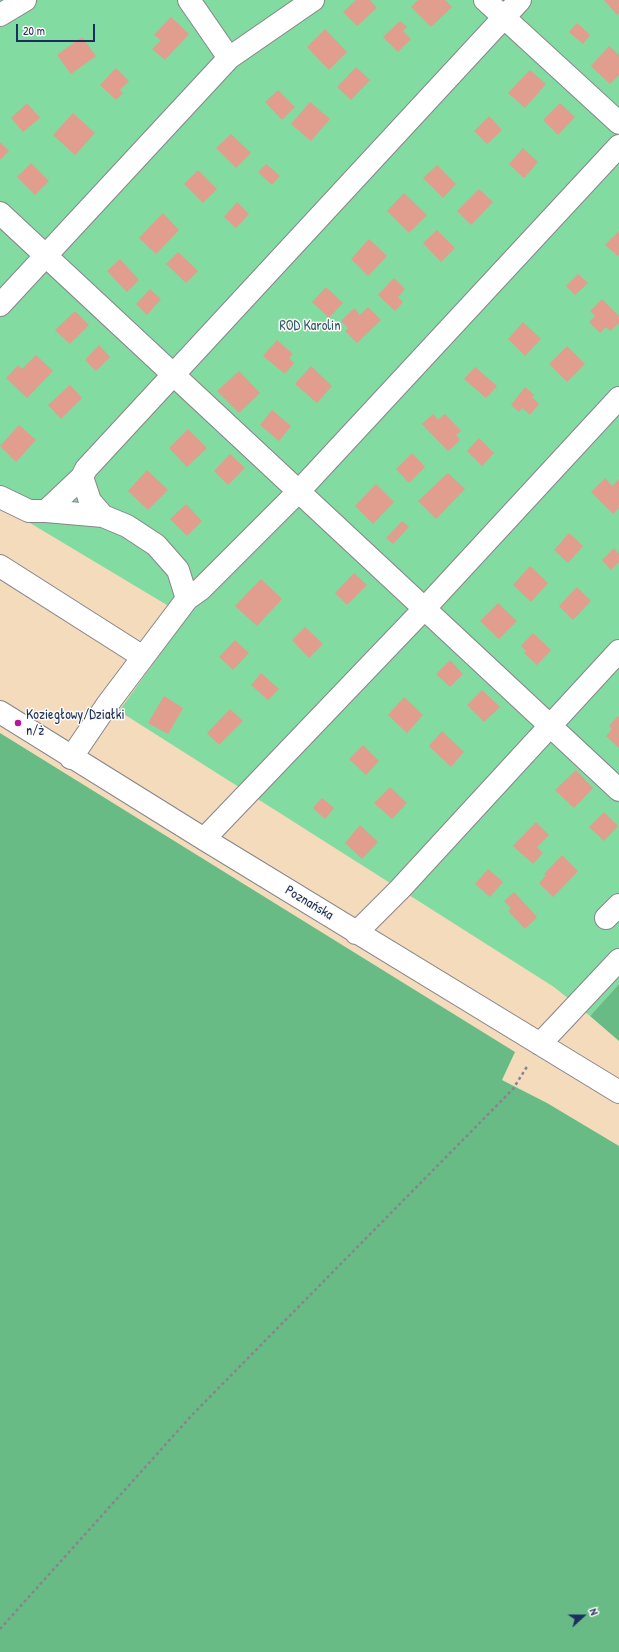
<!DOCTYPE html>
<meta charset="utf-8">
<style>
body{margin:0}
#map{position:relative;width:619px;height:1652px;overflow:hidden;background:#f3dbbb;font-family:"Patrick Hand",sans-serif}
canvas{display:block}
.north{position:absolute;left:563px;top:1596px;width:40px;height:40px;-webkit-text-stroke:3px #fdfcf7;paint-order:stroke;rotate:69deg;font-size:11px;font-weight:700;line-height:16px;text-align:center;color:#1b2f5e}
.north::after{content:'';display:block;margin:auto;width:14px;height:18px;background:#1b2f5e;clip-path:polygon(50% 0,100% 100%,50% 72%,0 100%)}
.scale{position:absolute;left:16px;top:24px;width:79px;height:18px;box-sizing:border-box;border:2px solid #1b2f5e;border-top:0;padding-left:5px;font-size:12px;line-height:14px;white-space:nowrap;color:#1b2f5e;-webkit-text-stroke:3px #fdfcf7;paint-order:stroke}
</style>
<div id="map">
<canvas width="619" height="1652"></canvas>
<div class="north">N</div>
<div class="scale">20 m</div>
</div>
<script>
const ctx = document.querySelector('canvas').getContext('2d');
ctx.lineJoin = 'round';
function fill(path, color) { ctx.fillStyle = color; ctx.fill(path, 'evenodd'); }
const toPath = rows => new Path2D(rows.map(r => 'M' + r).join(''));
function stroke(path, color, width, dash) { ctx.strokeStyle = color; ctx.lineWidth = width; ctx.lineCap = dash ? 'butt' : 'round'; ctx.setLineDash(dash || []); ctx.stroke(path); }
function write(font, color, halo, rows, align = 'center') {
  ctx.font = font + ' "Patrick Hand",sans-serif'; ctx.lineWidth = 3; ctx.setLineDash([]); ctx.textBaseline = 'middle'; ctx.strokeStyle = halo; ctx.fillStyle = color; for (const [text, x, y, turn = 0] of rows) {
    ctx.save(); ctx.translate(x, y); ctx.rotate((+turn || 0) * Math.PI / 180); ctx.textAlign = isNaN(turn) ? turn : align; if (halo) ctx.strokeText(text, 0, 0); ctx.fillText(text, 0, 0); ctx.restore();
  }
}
fill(toPath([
 [0,0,619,0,619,984,590,1016,554,987,119,711,187,617,0,505]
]), '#82dba0');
fill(toPath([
 [0,733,515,1052,502,1080,547,1103,619,1146,619,1652,0,1652],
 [619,984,619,1041,590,1016]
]), '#69bb86');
fill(toPath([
 [356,0,370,0,377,8,357,26,343,12],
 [418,0,445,0,452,7,431,27,411,7],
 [604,0,619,0,619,13,617,15],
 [171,17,189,34,165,60,152,49,161,40,154,35],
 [400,21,407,27,403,31,411,39,398,52,383,37],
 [577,23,590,35,583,44,569,32],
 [325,29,347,52,329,70,307,47],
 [82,37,96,56,71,74,57,55],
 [609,46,619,55,619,75,610,84,591,66],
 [356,67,370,80,351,100,337,87],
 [116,68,129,81,120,90,123,93,116,100,100,85],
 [530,70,546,84,525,108,508,93],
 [278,90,295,107,282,120,265,102],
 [310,102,330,119,311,141,291,124],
 [27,103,40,118,23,132,11,118],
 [560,103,575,117,558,135,543,120],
 [73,113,95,133,75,155,53,135],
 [489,116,502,130,487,144,474,131],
 [231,134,251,153,236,168,216,148],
 [0,142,9,151,0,160],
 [523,148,538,162,524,178,509,164],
 [31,163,49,181,35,195,17,177],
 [266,164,280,176,272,185,258,172],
 [437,165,456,184,443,198,423,178],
 [198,170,217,189,203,203,184,184],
 [479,189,493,202,471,225,457,211],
 [404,193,427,215,409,233,387,211],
 [237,202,249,214,236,228,224,217],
 [163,213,179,230,156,254,139,238],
 [437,230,455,248,441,262,423,243],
 [619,231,619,255,618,256,605,245],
 [369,239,387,256,368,276,351,259],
 [178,252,198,271,186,283,166,264],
 [120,259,139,280,127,292,107,271],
 [578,274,588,283,575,295,566,286],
 [394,278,405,289,398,297,403,302,395,311,378,295],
 [326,287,343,303,329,318,312,302],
 [150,289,161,299,147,315,136,304],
 [602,299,619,316,619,323,610,331,606,327,600,333,589,322,595,316,590,311],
 [368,307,381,320,357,343,345,331,348,328,341,321,354,308,360,315],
 [75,311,89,325,70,344,55,330],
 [523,322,541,339,525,356,508,339],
 [277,340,293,354,289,358,294,363,285,374,263,356],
 [99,345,110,357,96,371,85,360],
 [567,346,585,364,567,382,549,364],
 [36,355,53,371,27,398,6,378,18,365,22,369],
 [311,366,332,386,317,403,295,384],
 [475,367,497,386,486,398,464,379],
 [239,371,260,393,239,413,217,391],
 [70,385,82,398,61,419,48,405],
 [525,387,534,395,532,397,539,404,530,415,522,408,519,412,511,405],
 [272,410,291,426,279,441,260,425],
 [433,414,438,420,445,414,461,431,456,435,460,440,448,451,422,424],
 [19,425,36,440,16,462,0,446],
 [188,429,207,448,187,467,169,448],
 [479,438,494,453,482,466,467,451],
 [412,453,425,467,409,483,396,469],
 [230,454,245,468,228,485,214,471],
 [147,470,168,490,148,510,128,491],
 [448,473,465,489,436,519,418,501],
 [605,478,612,486,619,479,619,508,613,514,591,492],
 [376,484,394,502,373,524,355,506],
 [186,504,202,521,187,536,170,519],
 [402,521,409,527,393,544,386,538],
 [569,533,583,546,568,563,554,550],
 [614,548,619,554,619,562,611,570,602,560],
 [530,566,548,583,531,602,513,585],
 [354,573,367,585,347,605,335,593],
 [261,579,282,599,257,626,235,606],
 [577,587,591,601,573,620,559,606],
 [498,603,517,621,499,639,480,621],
 [305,627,323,644,309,658,292,640],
 [533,633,551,650,537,665,524,653,526,651,521,646],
 [235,640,249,653,233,670,219,657],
 [450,660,463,674,450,687,436,674],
 [261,673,279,689,268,700,251,685],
 [482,690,500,707,484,722,467,705],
 [164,696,183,708,168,734,148,723],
 [404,697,423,715,407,733,388,715],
 [230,709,243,721,219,745,207,733],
 [618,716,619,717,619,748,606,736,612,729,609,726],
 [442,731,464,752,451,767,429,746],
 [363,745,379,761,366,775,349,759],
 [576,770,593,788,574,808,555,790],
 [390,787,407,803,392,819,374,803],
 [322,798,334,808,325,819,313,808],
 [604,812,618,826,604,841,589,827],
 [536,822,549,835,537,847,543,853,533,864,513,846],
 [360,825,378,842,362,859,345,843],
 [562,855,578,871,553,897,539,883,546,875,544,874],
 [488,869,503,882,490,897,475,884],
 [514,892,537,917,525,929,508,911,511,908,504,901]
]), '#e19e8e');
const minor = toPath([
 [189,0,229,58],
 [485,0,619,123],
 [0,15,25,0],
 [0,213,619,790],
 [0,305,229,58,313,0],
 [0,497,29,511,46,511,82,477],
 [46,511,103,516],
 [0,566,143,657],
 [187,599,178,570,156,545,127,526,103,516,90,501,82,477,86,469,520,0],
 [0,712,204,839,619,1092],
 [71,758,107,705,187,599,201,589,299,491,619,146],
 [204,839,425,608,619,398],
 [606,918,619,905],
 [356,933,400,889,619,651],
 [540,1044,619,960]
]);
stroke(minor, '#87858c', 24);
stroke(toPath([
 [0,1629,192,1415,513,1089,528,1065]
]), '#87858c', 2.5, [3, 3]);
stroke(minor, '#fff', 22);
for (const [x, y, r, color] of [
 [18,723,4,"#b5179e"]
]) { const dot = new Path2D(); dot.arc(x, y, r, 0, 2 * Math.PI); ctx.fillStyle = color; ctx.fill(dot); stroke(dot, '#fdfcf7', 1.5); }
write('14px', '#355a6e', '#fdfcf7', [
 ["ROD Karolin",310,326]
]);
write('14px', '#1b2f5e', '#fdfcf7', [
 ["Koziegłowy/Działki",26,715],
 ["n/ż",26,731]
], 'left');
write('14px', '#1b2f5e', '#fdfcf7', [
 ["Poznańska",309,903,31]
]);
</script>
